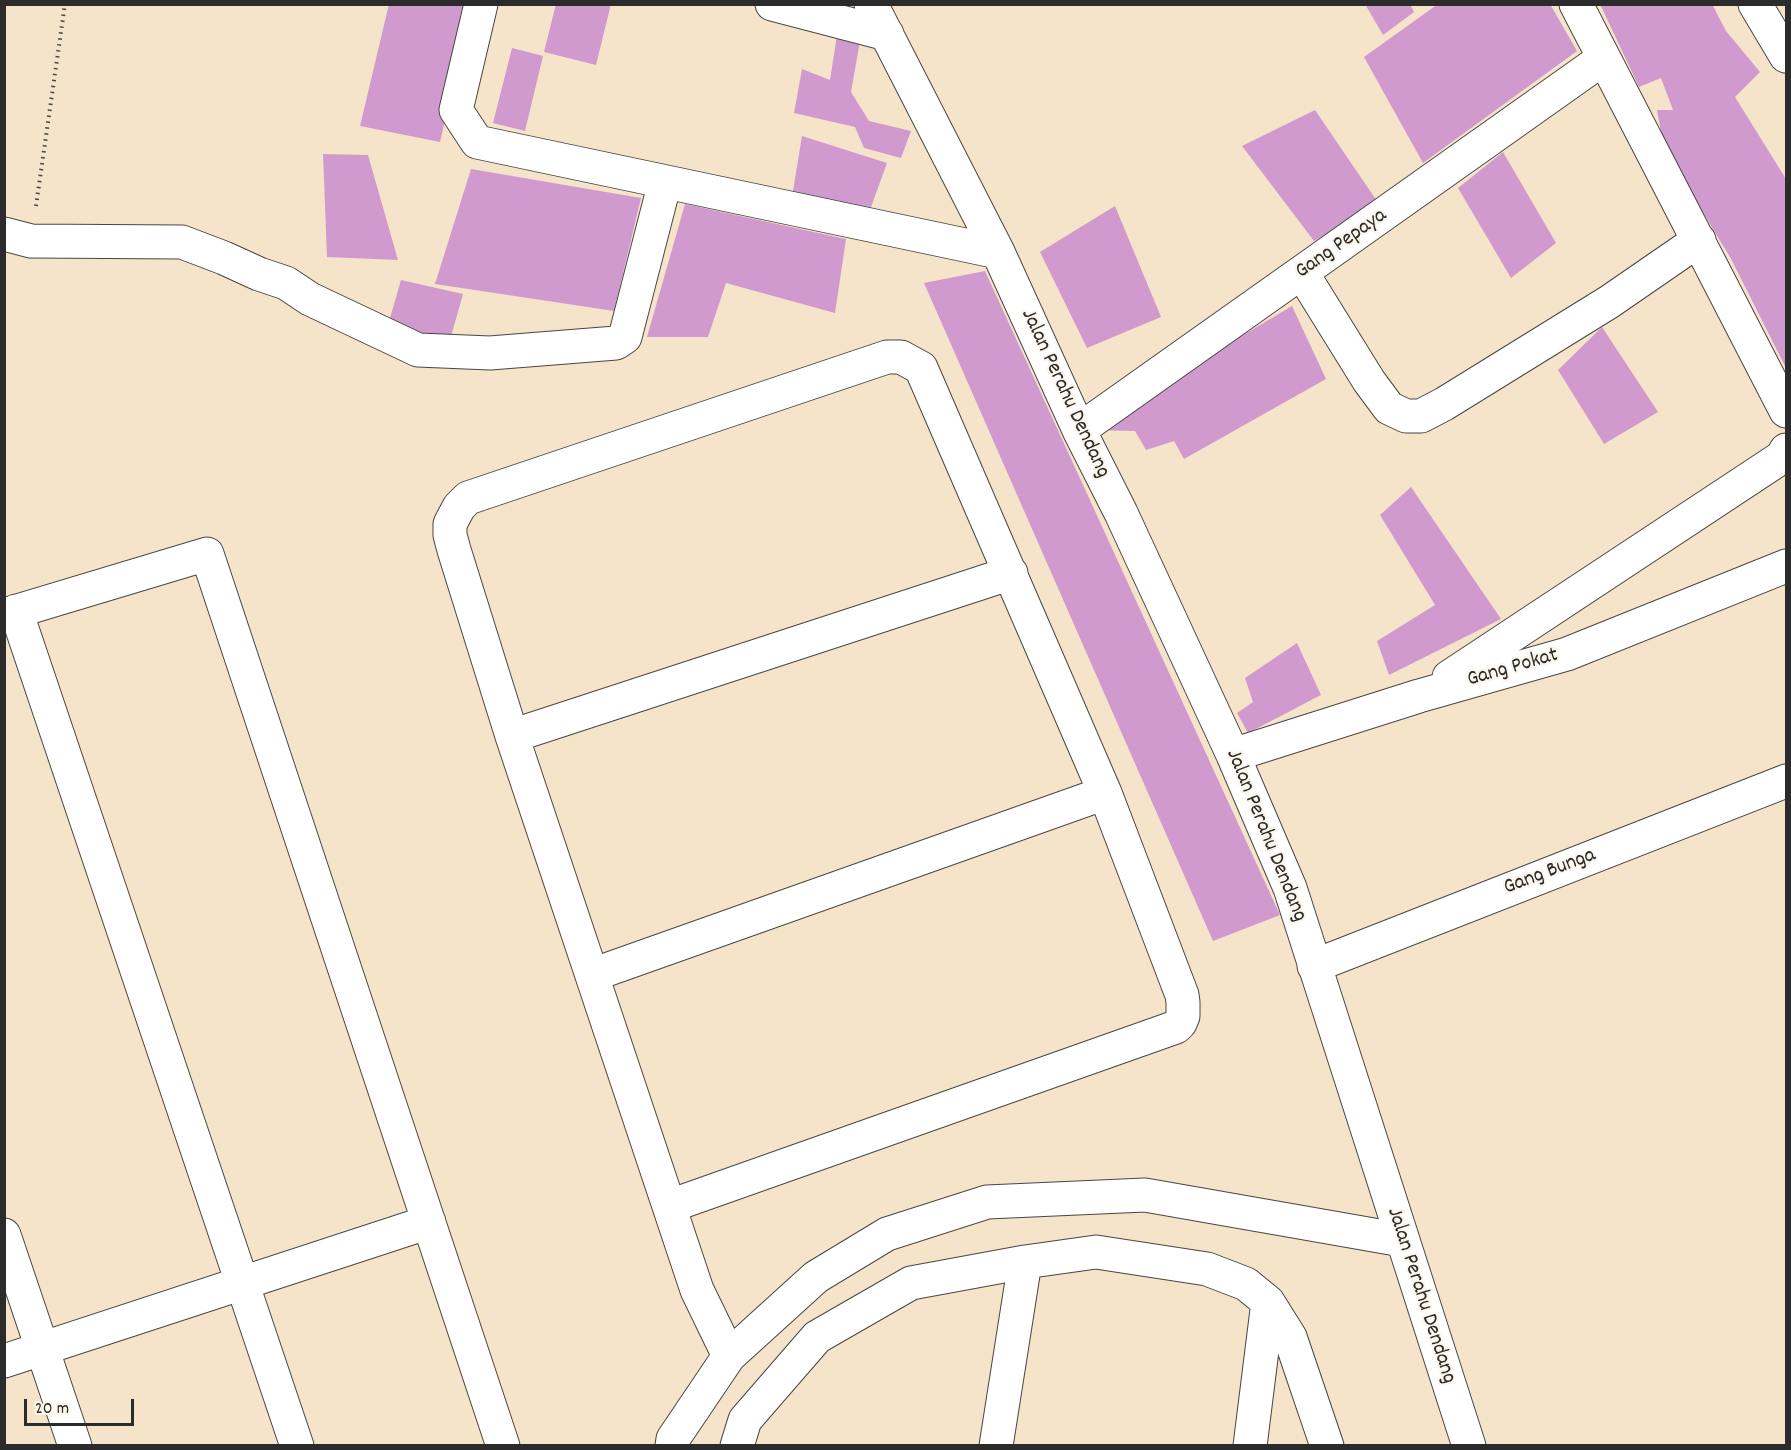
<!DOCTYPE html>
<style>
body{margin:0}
#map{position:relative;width:1791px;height:1450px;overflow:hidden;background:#f5e3ca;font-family:Dekko,sans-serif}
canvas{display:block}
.frame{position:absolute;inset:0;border:6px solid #2b2b2b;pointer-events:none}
.scale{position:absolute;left:24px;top:1399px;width:110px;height:27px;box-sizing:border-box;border:3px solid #2b2b2b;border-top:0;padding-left:8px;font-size:18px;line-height:21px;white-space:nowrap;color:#2b2b2b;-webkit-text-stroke:4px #fbf7ec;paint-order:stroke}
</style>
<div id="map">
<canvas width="1791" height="1450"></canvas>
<div class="frame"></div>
<div class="scale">20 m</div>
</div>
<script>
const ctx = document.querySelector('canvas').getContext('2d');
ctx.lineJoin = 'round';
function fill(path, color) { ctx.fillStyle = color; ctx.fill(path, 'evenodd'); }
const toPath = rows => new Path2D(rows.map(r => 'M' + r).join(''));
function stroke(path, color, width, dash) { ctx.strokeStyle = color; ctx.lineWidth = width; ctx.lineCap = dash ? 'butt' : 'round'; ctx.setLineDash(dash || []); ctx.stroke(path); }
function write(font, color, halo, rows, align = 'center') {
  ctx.font = font + ' Dekko,sans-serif'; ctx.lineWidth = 4.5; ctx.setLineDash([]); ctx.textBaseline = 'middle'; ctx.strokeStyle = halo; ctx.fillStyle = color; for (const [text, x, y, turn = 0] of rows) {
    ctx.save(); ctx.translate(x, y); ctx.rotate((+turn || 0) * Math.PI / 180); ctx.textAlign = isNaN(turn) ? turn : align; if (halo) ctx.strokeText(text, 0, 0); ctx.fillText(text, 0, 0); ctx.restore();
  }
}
fill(toPath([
 [389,4,472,4,440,142,360,126],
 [556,4,611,4,596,65,544,52],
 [1365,4,1410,4,1414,12,1383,35],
 [1438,4,1550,4,1577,51,1423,163,1364,57],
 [1600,4,1712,4,1726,31,1760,72,1735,97,1786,179,1786,368,1730,257,1664,148,1657,110,1673,110,1661,78,1639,87],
 [837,35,860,41,851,92,869,121,911,131,901,158,864,148,855,127,794,113,802,69,830,80],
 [512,48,543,56,525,131,493,123],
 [1315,110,1379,204,1314,241,1242,146],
 [802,136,887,163,867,218,792,197],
 [1503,152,1556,243,1511,278,1458,188],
 [323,154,368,155,398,260,327,257],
 [471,169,641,198,614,311,435,284],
 [685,204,846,239,835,313,726,283,708,337,647,337],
 [1115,206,1161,317,1087,348,1040,252],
 [985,271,1280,915,1213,941,924,283],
 [401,280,463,294,450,340,388,325],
 [1292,306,1326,379,1184,459,1174,441,1146,450,1135,431,1083,430],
 [1602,327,1658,412,1604,444,1558,370],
 [1411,487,1501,619,1389,675,1377,641,1435,605,1380,515],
 [1297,643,1321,695,1248,733,1237,713,1253,702,1245,678]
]), '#d19acf');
const minor = toPath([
 [481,4,456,110,477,142,998,252],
 [772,4,887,34],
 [871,4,998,252,1079,430,1121,513,1233,755,1290,888,1469,1446],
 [1576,4,1786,411],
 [1755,4,1786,56],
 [4,234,31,241,182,242,224,258,259,274,286,283,310,299,418,350,490,353,616,343,625,337,665,182],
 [1302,273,1369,381,1389,408,1406,416,1421,416,1444,404,1609,302,1699,240],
 [1079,430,1604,58],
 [16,611,297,1446],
 [4,615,207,554,503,1446],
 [1449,677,1782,457,1786,450],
 [512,736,1011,573],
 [1233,755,1419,696,1567,654,1786,566],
 [1314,966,1786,781],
 [592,975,1105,793],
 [670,1206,1176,1027,1180,1023,1183,1016,1183,1002,1182,995,1105,793,921,368,901,357,887,357,468,498,459,507,450,524,450,535,454,550,512,736,697,1290,729,1356],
 [4,1235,75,1446],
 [4,1361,429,1222],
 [672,1446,673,1439,729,1356,816,1277,887,1234,987,1202,1145,1195,1402,1240],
 [737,1446,745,1420,817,1337,911,1283,1025,1262,1096,1252,1207,1269,1246,1284,1268,1302,1290,1337,1327,1446],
 [996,1446,1025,1262],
 [1250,1446,1268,1302]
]);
stroke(minor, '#494743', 35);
stroke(toPath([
 [36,206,65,4]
]), '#494743', 4, [1.5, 4.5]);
stroke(minor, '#fff', 33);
write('22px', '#2b2b2b', '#fbf7ec', [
 ["Gang Pepaya",1342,245,-35],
 ["Jalan Perahu Dendang",1064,394,65],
 ["Gang Pokat",1513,669,-16],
 ["Jalan Perahu Dendang",1265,836,68],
 ["Gang Bunga",1550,873,-21],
 ["Jalan Perahu Dendang",1420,1296,72]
]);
</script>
